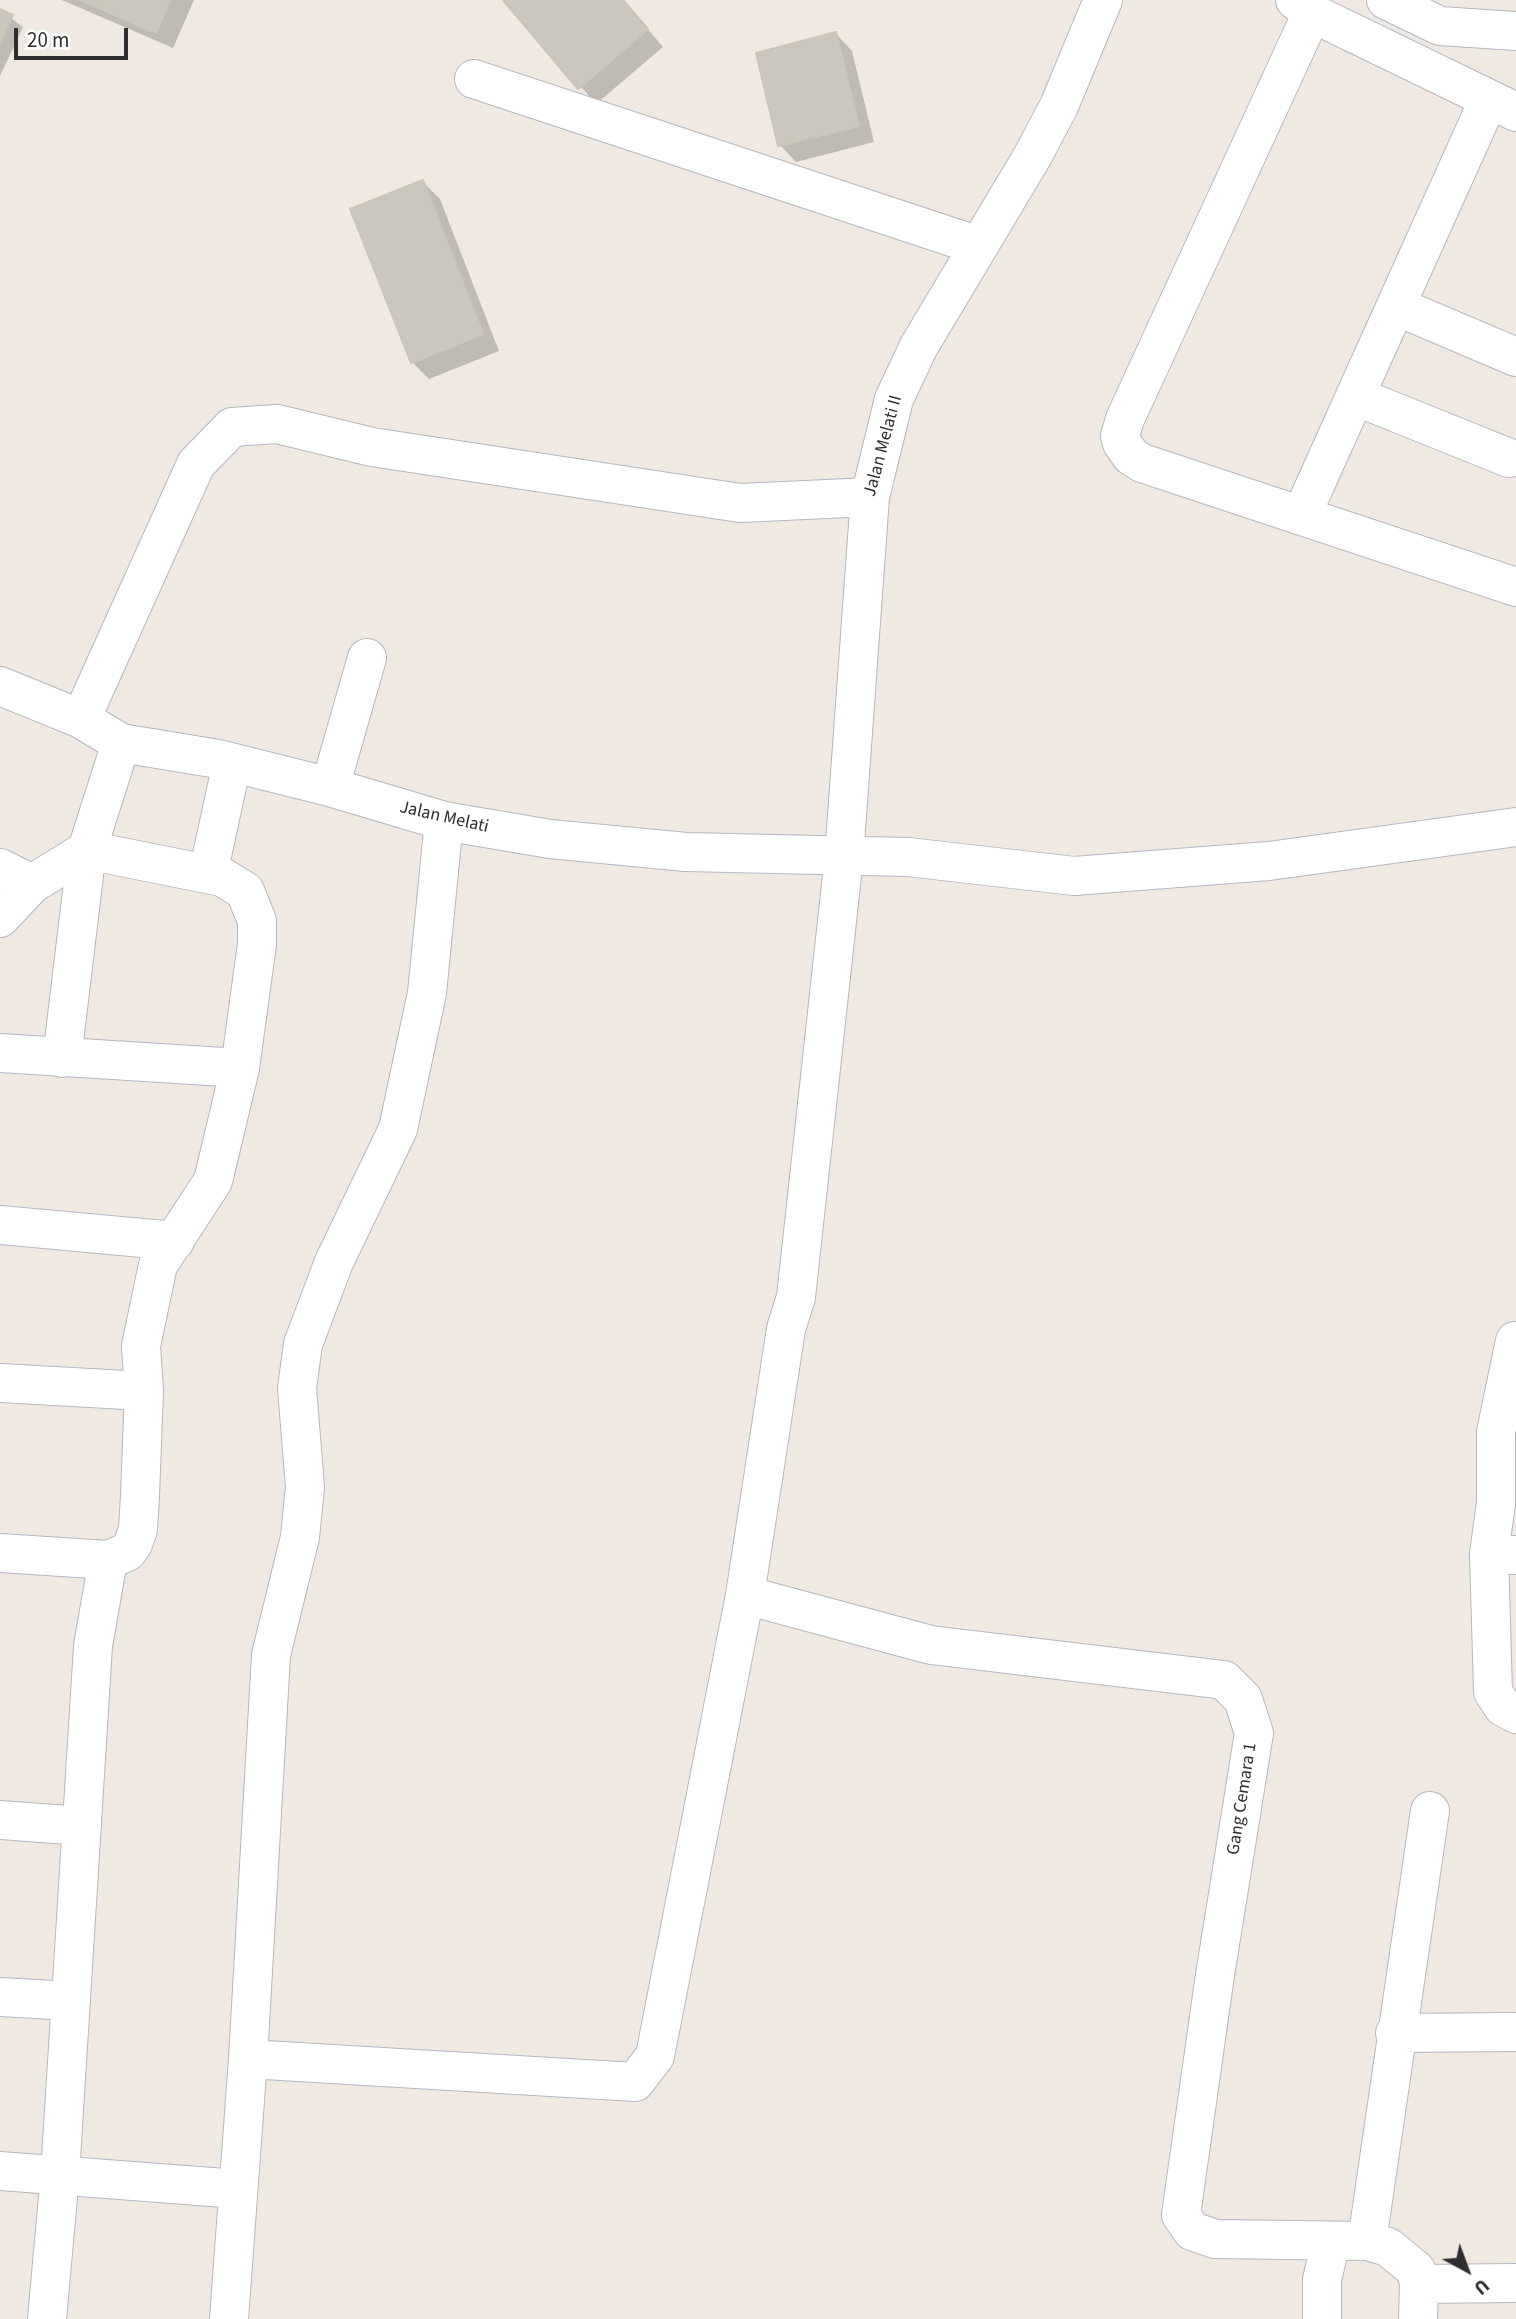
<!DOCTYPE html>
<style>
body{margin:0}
#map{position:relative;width:1516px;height:2319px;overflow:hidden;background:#efe9e1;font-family:"Source Sans 3",sans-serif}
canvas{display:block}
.north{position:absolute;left:1432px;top:2235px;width:70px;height:70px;-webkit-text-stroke:5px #fff;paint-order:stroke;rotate:139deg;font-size:19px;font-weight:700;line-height:28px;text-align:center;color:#2e2e2e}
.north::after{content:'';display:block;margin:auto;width:24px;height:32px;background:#2e2e2e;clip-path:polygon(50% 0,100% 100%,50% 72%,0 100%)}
.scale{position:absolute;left:14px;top:28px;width:114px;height:32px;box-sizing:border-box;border:4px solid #2e2e2e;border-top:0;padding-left:9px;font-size:21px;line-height:24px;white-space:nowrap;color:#2e2e2e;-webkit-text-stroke:5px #fff;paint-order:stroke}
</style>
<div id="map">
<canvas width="1516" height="2319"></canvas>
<div class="north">U</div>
<div class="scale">20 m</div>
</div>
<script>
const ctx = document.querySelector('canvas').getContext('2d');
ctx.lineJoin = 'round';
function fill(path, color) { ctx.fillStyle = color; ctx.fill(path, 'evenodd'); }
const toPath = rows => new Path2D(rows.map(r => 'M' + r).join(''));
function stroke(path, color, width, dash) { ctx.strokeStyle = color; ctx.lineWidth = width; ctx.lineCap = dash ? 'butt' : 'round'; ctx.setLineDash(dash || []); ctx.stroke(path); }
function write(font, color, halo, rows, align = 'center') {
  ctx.font = font + ' "Source Sans 3",sans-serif'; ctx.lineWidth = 5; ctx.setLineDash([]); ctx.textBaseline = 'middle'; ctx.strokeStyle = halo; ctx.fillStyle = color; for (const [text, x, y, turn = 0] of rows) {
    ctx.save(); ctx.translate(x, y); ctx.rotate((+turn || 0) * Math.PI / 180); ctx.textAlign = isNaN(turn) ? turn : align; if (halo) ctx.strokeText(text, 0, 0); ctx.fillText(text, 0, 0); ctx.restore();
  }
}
fill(toPath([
 [62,0,194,0,173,48],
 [506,0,623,0,663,47,596,104],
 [0,10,23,27,0,76],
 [836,34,852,51,874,142,796,162,780,145],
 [423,182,440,199,499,351,429,379,412,362]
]), '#0003');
const building = toPath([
 [80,0,170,0,156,33,80,0],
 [503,0,623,0,648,29,578,89,503,0],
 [0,9,13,15,0,42,0,9],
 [836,32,859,126,778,146,756,53,836,32],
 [423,180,483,334,411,363,350,209,423,180]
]);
fill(building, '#cbc7bf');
stroke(building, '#cbc5ba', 2);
const minor = toPath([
 [1295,0,1312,13,1516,112],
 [1386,0,1440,26,1516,31],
 [1312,13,1125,419,1120,436,1122,443,1131,456,1142,463,1516,587],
 [474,79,979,246],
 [1396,306,1516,357],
 [1355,396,1509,458],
 [1302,514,1489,99],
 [0,686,81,719,121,743,218,759,330,787,444,821,550,839,686,852,908,857,1074,876,1269,861,1516,827],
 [81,719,196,464,232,427,277,424,372,447,740,503,870,497],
 [330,787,367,658],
 [0,868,32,884],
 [208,874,232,763],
 [0,918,32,884,87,850,62,1058],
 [0,1053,240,1068],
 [0,1225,175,1241],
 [1515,1341,1496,1432,1496,1503,1489,1554,1516,1555],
 [0,1383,144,1391],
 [0,1553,108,1560,127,1552,133,1544,138,1529,140,1496,144,1391,141,1346,158,1265,213,1181,240,1068,257,944,257,921,245,891,222,877,87,850,121,743],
 [1489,1554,1493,1692,1503,1707,1516,1714],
 [745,1595,931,1645,1224,1680,1243,1699,1254,1733,1215,1975,1181,2215,1192,2231,1215,2239,1367,2241],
 [0,1820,82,1826],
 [0,1997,71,2001],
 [1395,2033,1516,2032],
 [248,2059,271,1655,300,1537,305,1487,297,1388,303,1344,334,1262,398,1129,427,993,444,821],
 [0,2171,238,2189],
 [1419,2284,1516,2283],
 [47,2319,60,2175,93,1646,108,1560],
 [229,2319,248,2059,635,2082,655,2056,745,1595,786,1329,796,1297,844,857,870,497,894,399,919,346,1032,157,1059,106,1103,0],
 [1322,2319,1322,2280,1331,2241],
 [1418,2319,1419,2284,1416,2270,1388,2247,1367,2241,1430,1811]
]);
stroke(minor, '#b4b7c1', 40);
stroke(minor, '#fff', 38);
write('18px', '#2e2e2e', '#fff', [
 ["Jalan Melati II",884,446,-75],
 ["Jalan Melati",444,818,13],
 ["Gang Cemara 1",1243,1799,-81]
]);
</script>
